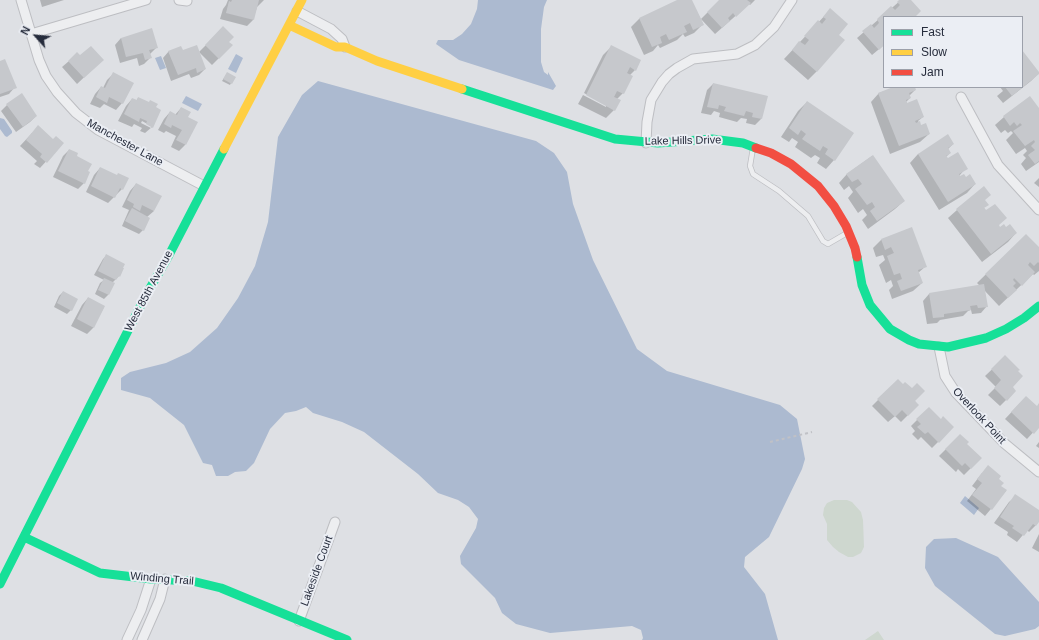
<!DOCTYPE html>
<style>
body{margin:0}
#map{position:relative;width:1039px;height:640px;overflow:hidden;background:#dee0e4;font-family:Helvetica,sans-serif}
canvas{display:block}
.legend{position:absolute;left:883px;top:16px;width:140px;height:72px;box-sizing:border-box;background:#ebeef4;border:1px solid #9ca0aa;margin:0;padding:5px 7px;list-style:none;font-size:12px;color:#262c3c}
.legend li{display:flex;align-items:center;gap:8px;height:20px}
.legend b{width:20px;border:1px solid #9ca0aa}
.north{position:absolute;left:16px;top:16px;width:40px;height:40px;-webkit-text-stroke:3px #ebeef4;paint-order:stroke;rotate:297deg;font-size:11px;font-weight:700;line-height:16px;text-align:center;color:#262c3c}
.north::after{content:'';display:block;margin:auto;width:14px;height:18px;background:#262c3c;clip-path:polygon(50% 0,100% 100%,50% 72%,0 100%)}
</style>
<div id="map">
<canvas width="1039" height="640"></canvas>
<ul class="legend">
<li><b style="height:5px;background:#16e098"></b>Fast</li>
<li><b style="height:5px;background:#ffcf43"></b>Slow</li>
<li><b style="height:5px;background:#f24e42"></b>Jam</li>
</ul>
<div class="north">N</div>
</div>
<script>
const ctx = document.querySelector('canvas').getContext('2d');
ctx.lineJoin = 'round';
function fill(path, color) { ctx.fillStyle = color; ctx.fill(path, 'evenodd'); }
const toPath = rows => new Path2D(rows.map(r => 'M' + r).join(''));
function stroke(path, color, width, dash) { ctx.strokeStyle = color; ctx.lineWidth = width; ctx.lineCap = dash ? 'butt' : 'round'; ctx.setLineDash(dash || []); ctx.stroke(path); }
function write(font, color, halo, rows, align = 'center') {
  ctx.font = font + ' Helvetica,sans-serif'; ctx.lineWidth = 4; ctx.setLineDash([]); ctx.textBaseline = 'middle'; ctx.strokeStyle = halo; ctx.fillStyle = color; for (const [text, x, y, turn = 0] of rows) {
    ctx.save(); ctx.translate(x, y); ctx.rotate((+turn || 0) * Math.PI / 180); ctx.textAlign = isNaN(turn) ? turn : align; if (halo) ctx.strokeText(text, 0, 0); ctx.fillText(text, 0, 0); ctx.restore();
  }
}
fill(toPath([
 [834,500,847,500,852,502,861,512,863,520,864,547,861,553,853,557,848,557,839,552,833,547,827,540,827,524,823,515,824,508,827,503],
 [878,631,884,640,865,640]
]), '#ced7cf');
fill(toPath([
 [478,0,547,0,544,7,541,29,541,62,544,72,548,75,548,72,556,86,553,90,459,60,436,44,438,40,453,40,462,34,471,24,477,9],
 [236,54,243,58,236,73,228,69],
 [161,56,166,68,160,70,155,58],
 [318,81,536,141,554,153,567,172,573,204,593,260,637,349,667,371,780,405,797,419,805,459,802,469,769,537,745,557,744,567,765,594,778,640,642,640,643,638,641,630,632,626,550,633,516,624,502,613,495,598,461,564,460,556,476,528,478,519,469,507,458,500,438,493,418,474,364,432,342,422,313,413,306,407,296,411,285,413,270,429,254,463,246,471,235,472,228,476,216,476,212,465,203,463,184,425,150,398,121,390,121,378,130,372,166,363,190,352,217,328,238,298,255,266,268,222,278,137,302,95],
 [186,96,202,104,198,111,182,103],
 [0,118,4,119,12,131,12,133,7,137,5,136,0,129],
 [965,496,979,508,974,515,960,503],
 [956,538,998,557,1039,602,1039,626,1035,629,1005,636,995,634,935,586,925,568,926,547,934,539]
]), '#acbad0');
fill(toPath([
 [40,0,64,0,42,7],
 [228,0,264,0,257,7,253,20,247,26,220,19,223,9,226,5],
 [679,0,691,0,703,24,694,33,685,37,683,34,677,40,660,48,658,45,653,51,644,55,631,27,639,19],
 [720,0,755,0,750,5,749,4,715,34,701,19],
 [901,0,909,0,914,17,884,17,884,45,872,55,857,38],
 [830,10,837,35,817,71,808,80,784,59],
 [223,28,228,42,231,46,212,65,199,52],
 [121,38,157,47,150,54,150,58,144,64,139,66,137,58,120,63,115,45],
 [612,46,635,70,629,76,623,93,617,99,614,110,606,118,578,104,583,95,606,107,606,105,584,93,603,55],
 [169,51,182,52,205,69,199,75,191,78,189,74,171,81,163,58],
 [1022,52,1039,73,1031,81,1003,103,997,96,1003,91,1000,87,1022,87],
 [69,61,96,66,77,84,62,67],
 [0,62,15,87,9,94,0,97],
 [113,74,122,103,116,110,104,104,100,108,90,104,95,94,101,87,103,88,107,80],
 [226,75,231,83,230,85,222,81],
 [713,84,767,97,761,119,755,125,746,123,747,119,741,118,737,122,719,117,720,113,714,111,711,115,701,113,707,90],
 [896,87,914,87,915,90,909,96,910,98,906,102,923,117,918,121,921,126,929,134,920,142,890,154,871,102,879,93],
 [138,98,155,108,152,127,145,133,140,131,142,128,134,124,132,127,118,121,126,106,132,99,136,101],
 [142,121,151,126,151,128,141,123],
 [807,102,834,160,826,169,817,163,820,158,815,155,811,158,795,147,798,142,792,138,789,142,781,137,798,111],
 [7,105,36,116,30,122,16,132,1,111],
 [181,108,187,118,185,145,179,151,171,147,176,136,166,131,164,133,158,130,164,119,170,112,175,115],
 [1039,110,1039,162,1026,171,1021,164,1026,158,1023,155,1027,151,1025,148,1016,154,1006,140,1013,133,1011,131,1008,133,1005,130,1001,133,995,125,1004,117],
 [32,133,63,143,40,168,34,164,37,161,20,146],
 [953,144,948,149,950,153,946,157,948,160,966,168,959,176,975,184,967,193,939,210,910,163,918,154],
 [69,150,87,172,84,183,78,189,53,177,63,156],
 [872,156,904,201,895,209,868,229,862,220,867,215,863,209,858,213,848,198,853,192,849,186,844,190,839,183,847,174],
 [100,168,122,189,108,203,86,192,94,175],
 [1039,178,1039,187,1034,183],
 [136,184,154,211,147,217,143,230,139,234,122,226,129,210,122,207,130,191],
 [984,200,984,208,1000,228,1016,233,1008,242,982,262,948,218,957,210],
 [911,228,926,266,918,273,922,283,913,291,892,299,889,290,893,286,891,280,886,283,879,265,885,260,883,255,876,257,873,248,881,240],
 [1026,235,1039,249,1039,271,1034,275,1033,274,999,306,984,290,987,306,981,313,972,314,971,310,968,311,963,316,940,320,937,323,927,324,923,301,929,294,980,286,977,283],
 [107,255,119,276,112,283,108,295,104,299,95,294,100,283,104,280,94,275,103,259],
 [63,292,71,310,67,314,54,307,59,296],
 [88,298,104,307,93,328,87,334,71,326,82,305],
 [1005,357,1011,387,1015,391,1000,406,988,395,996,387,985,376],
 [898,380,918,405,901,422,895,416,888,422,872,406],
 [1020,403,1037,407,1039,405,1039,426,1027,439,1005,419],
 [929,408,941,420,953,427,932,448,921,437,918,440,912,434,915,431,911,426],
 [960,435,966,444,981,458,964,475,958,469,956,472,939,456],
 [1039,442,1039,448,1036,446],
 [982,473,998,479,1000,486,1006,491,985,516,967,501,976,489,972,486],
 [1016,496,1039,511,1039,521,1036,525,1029,532,1027,530,1017,542,1007,535,1008,532,994,523,1009,502],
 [1039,534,1039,552,1032,548]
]), '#0003');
fill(toPath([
 [232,0,259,0,254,20,226,13,229,1,231,2],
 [677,0,692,0,704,25,693,30,690,23,684,26,687,32,669,40,666,34,660,37,662,43,652,47,639,18],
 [719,0,747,0,751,3,736,17,733,13,728,18,730,21,722,28,707,12],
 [899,0,911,0,921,11,915,17,884,17,884,45,879,50,862,31,871,24,874,28,879,23,877,19,891,6,895,10,900,5,897,2],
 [830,8,848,24,839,35,845,40,817,72,792,50,799,41,805,45,809,40,804,36,818,20,822,24,826,19,823,17],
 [223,26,234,37,229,42,233,45,219,59,205,45],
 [152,28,158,48,149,50,152,58,145,60,143,53,126,57,121,38],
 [197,45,206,69,197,73,196,68,178,75,168,51,181,46,183,50],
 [611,45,641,60,636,71,630,67,627,73,633,76,624,94,617,91,614,97,621,100,615,111,586,95],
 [91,46,104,60,84,78,68,61,77,52,80,55],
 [1022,50,1039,72,1039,74,1012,96,1005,87,1022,87],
 [5,59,17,88,0,94,0,61],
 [113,72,134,83,123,104,109,97,107,103,96,97,101,86,105,88],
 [227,72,236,77,232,84,223,79],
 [713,83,768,96,762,119,752,117,753,113,746,111,744,116,724,111,726,107,719,105,718,109,707,107],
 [893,87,915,87,916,90,909,93,911,98,906,100,907,103,917,99,924,117,915,121,916,123,920,121,921,125,926,123,930,134,899,146,878,93],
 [22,93,37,116,23,127,6,104],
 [1030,96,1039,108,1039,161,1035,164,1028,155,1035,150,1031,146,1035,142,1034,140,1025,146,1013,131,1022,125,1020,123,1017,126,1014,122,1010,126,1003,116],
 [138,97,149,102,150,100,158,104,156,107,161,110,153,128,146,124,147,121,140,118,139,122,124,114,132,98,137,100],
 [807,101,854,133,835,161,825,154,828,149,823,146,820,151,802,139,806,134,801,130,798,135,789,128],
 [181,107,191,112,188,117,198,122,186,145,176,140,182,130,172,125,171,128,164,124,170,111,177,115],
 [38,125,53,139,56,136,64,143,47,163,40,157,42,154,26,140],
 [948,134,954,144,948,148,951,153,946,156,948,158,958,152,968,169,959,174,960,176,964,174,966,177,970,174,976,184,948,202,918,154],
 [69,149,78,153,77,156,92,164,88,171,90,172,85,184,58,171],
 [873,155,905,201,877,221,870,211,875,207,872,202,867,205,855,189,862,184,858,179,852,182,846,174],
 [100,167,117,175,118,173,129,178,123,190,120,188,115,198,91,186],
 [136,183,162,196,154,211,142,205,140,211,133,207,134,204,127,200],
 [984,186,991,195,985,200,989,205,984,208,986,210,995,204,1007,218,999,225,1000,227,1004,224,1006,227,1010,224,1017,233,991,254,956,209],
 [132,208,150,218,144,231,125,221],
 [912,227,927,267,918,270,923,283,901,291,897,281,902,279,900,273,894,275,887,256,894,253,891,247,885,250,881,239],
 [1026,234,1039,247,1039,263,1038,262,1034,266,1030,262,1028,265,1035,272,1022,286,1014,278,1013,280,1016,283,1013,286,1017,290,1008,298,985,274],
 [106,254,125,264,123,268,124,268,120,277,119,276,116,280,98,271],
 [104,278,115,283,109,295,98,290],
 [984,284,988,307,978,308,977,305,970,306,971,310,944,314,944,317,933,318,929,293],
 [63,291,78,299,72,311,57,303],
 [88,297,105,306,94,328,77,319],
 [1005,355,1020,370,1018,371,1023,376,1013,387,1016,391,1007,401,994,388,1001,380,991,369],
 [898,379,903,384,905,382,912,388,917,383,925,391,915,401,919,405,908,416,902,410,895,417,877,399],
 [1026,396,1037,406,1039,403,1039,428,1034,434,1011,412],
 [929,407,941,419,943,416,954,427,939,443,928,432,925,434,917,427,921,424,916,419],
 [960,434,969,442,967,444,982,458,971,469,965,463,962,466,945,449],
 [988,465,1001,476,999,479,1004,483,1001,486,1007,490,992,510,972,495,982,483,977,479],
 [1015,494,1039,510,1039,522,1036,526,1033,524,1024,536,1012,528,1014,526,1000,517]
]), '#c6c8cc');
const lane = toPath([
 [753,148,750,166,753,174,779,191,808,216,823,241,828,244,847,233]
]);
const street = toPath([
 [21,0,39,60,46,76,57,92,76,113,98,130,204,186],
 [179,0,187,1],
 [297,11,331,29,342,39,345,47],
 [31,34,146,0],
 [961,97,998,165,1039,210],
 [646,143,647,122,651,100,662,82,669,74,677,68,693,59,737,54,755,45,774,27,792,0],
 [939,347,945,376,956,393,1004,443,1039,472],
 [299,621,335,522],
 [127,640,141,610,151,579],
 [142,640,160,599,165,579]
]);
stroke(lane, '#bdbec2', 6);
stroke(street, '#bdbec2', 11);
stroke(toPath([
 [770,442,812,432]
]), '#c0c1c6', 2, [3, 3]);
stroke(lane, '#edeef0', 4.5);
stroke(street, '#edeef0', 9);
stroke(toPath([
 [462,89,615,139,658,143,712,139,743,143,756,148],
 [857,257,862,285,870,305,890,329,909,340,919,344,948,347,986,338,1006,329,1024,318,1039,306],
 [24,537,100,573,151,579,192,581,221,588,347,640],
 [0,584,146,295,168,257,224,149]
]), '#16e098', 9);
stroke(toPath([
 [289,25,336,47,345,47,377,61,462,89],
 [224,149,302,0]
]), '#ffcf43', 9);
stroke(toPath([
 [756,148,771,153,791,164,818,186,834,206,846,226,855,248,857,257]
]), '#f24e42', 9);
write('11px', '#262c3c', '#ebeef4', [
 ["Lake Hills Drive",683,141,-1],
 ["Manchester Lane",125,143,29],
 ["West 85th Avenue",149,291,-62],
 ["Overlook Point",979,416,47],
 ["Lakeside Court",317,571,-70],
 ["Winding Trail",162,579,5]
]);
</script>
